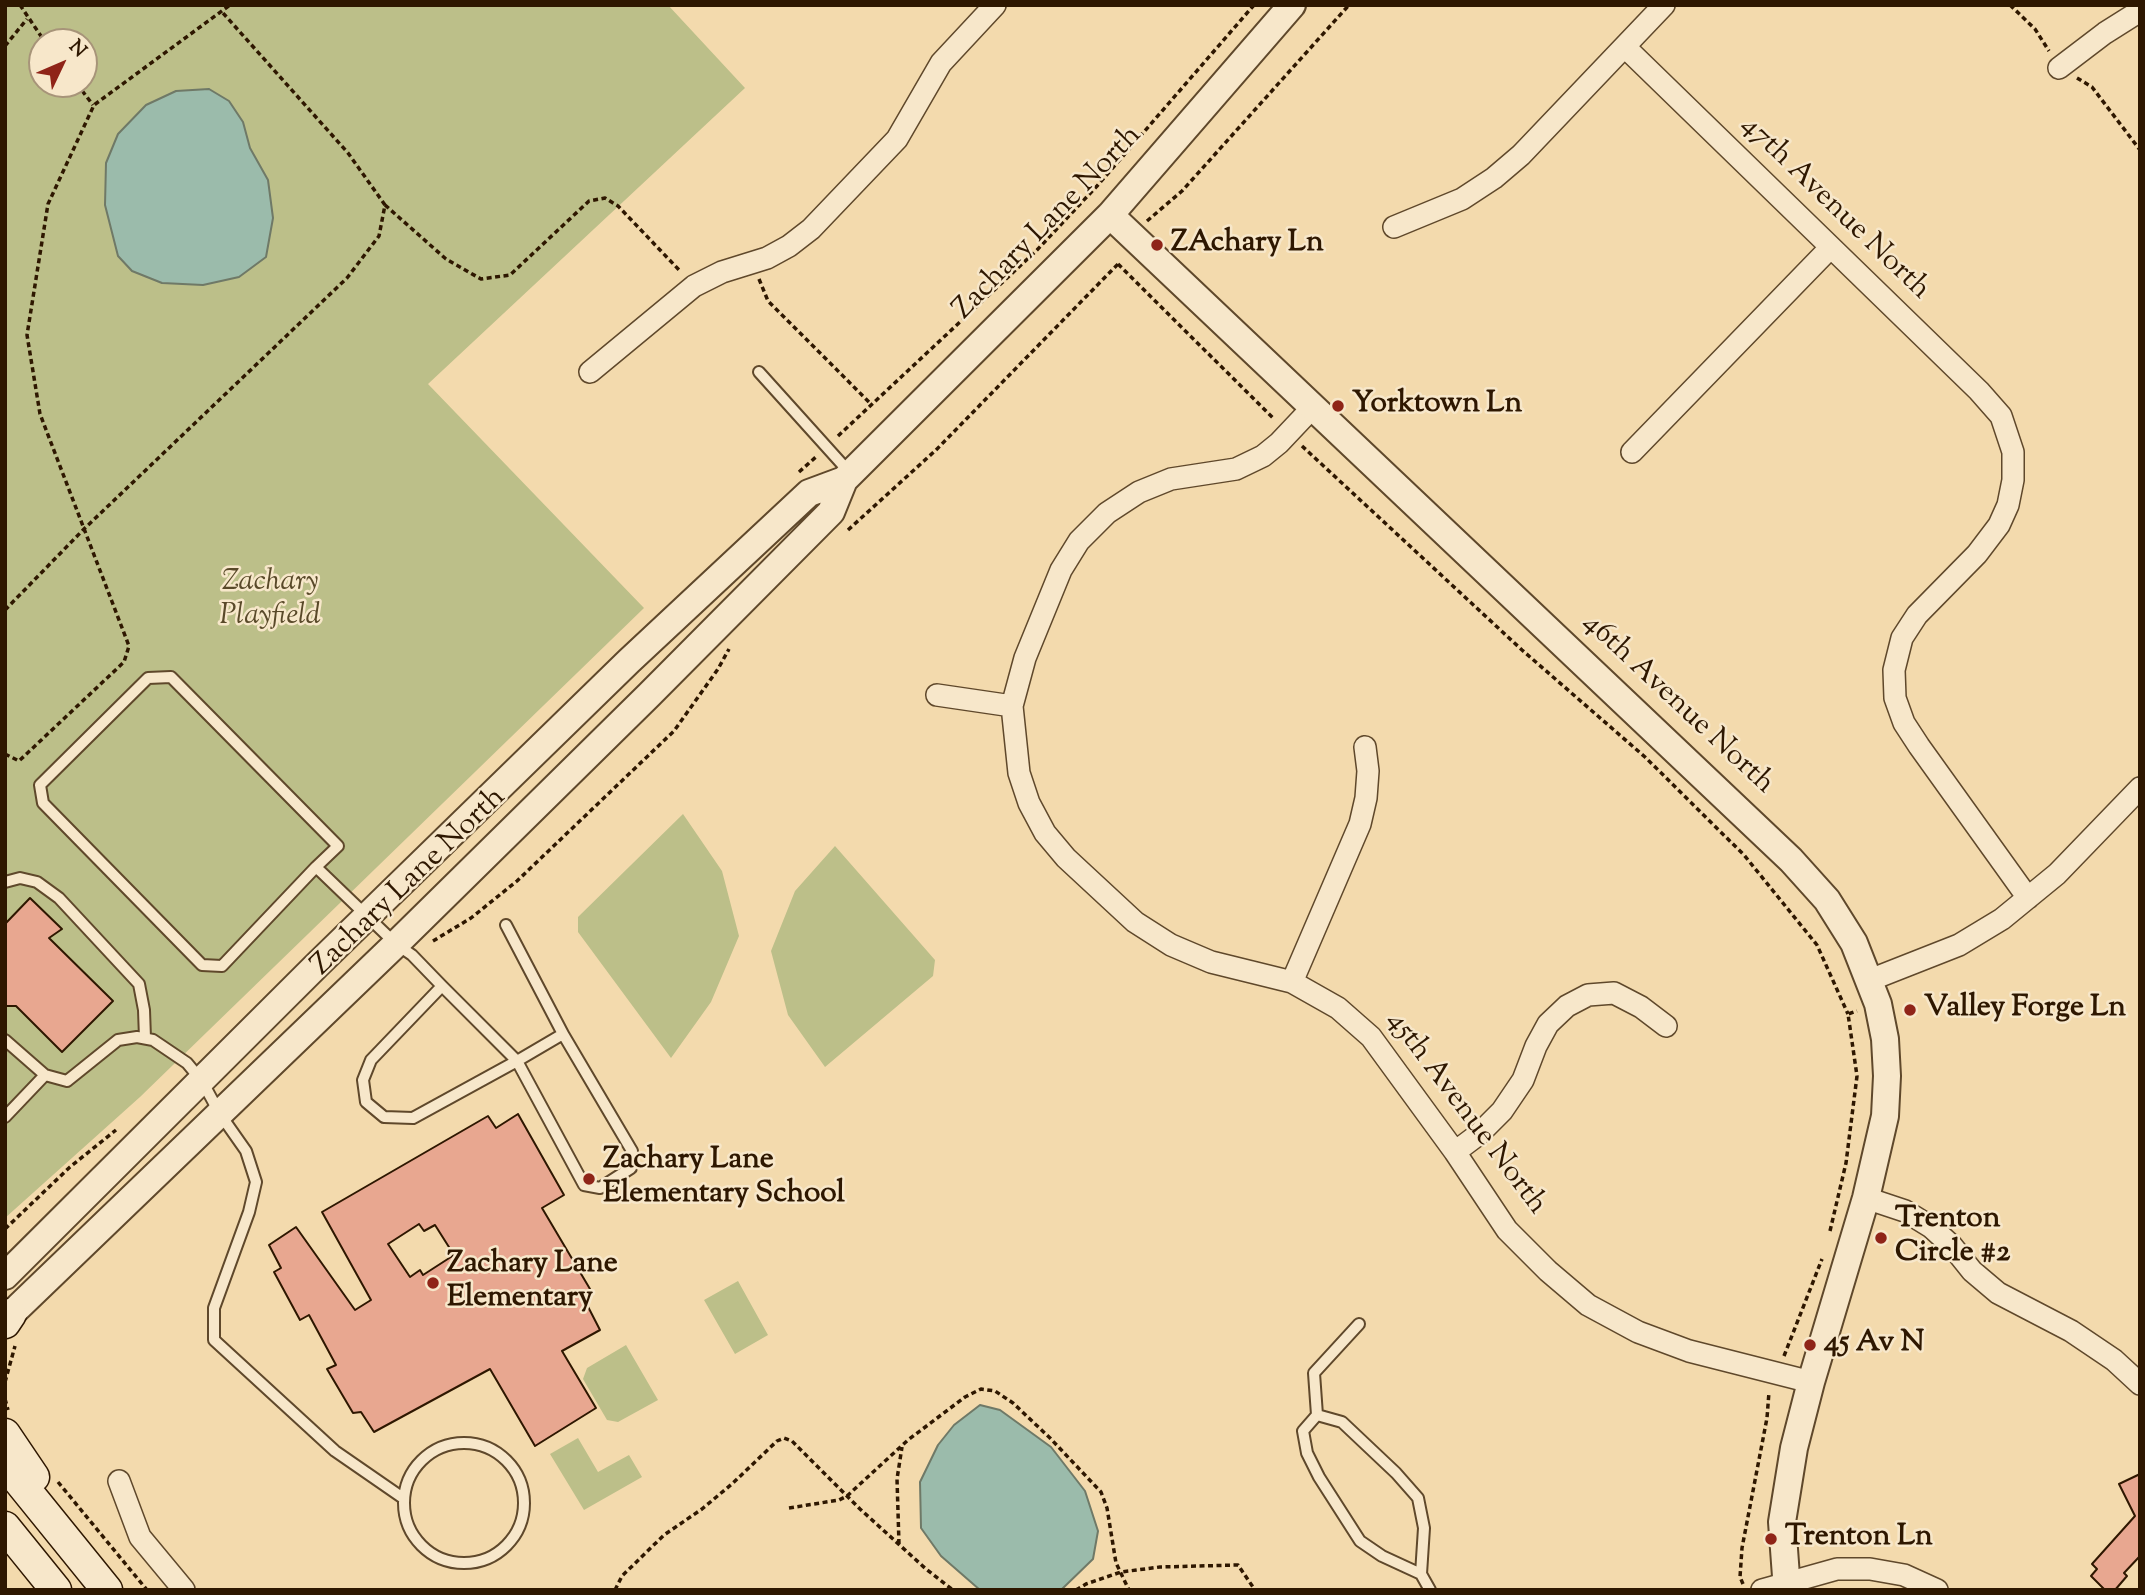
<!DOCTYPE html>
<style>
body{margin:0}
#map{position:relative;width:2145px;height:1595px;overflow:hidden;background:#f3daad;font-family:"Sorts Mill Goudy",serif}
canvas{display:block}
.frame{position:absolute;inset:0;border:7px solid #2e1700;pointer-events:none}
.north{position:absolute;left:28px;top:28px;width:70px;height:70px;box-sizing:border-box;background:#f7e7ca;border:2px solid #a79479;border-radius:50%;rotate:46deg;font-size:19px;font-weight:700;line-height:28px;text-align:center;color:#2e1700}
.north::after{content:'';display:block;margin:auto;width:24px;height:32px;background:#8f2418;clip-path:polygon(50% 0,100% 100%,50% 72%,0 100%)}
</style>
<div id="map">
<canvas width="2145" height="1595"></canvas>
<div class="frame"></div>
<div class="north">N</div>
</div>
<script>
const ctx = document.querySelector('canvas').getContext('2d');
ctx.lineJoin = 'round';
function fill(path, color) { ctx.fillStyle = color; ctx.fill(path, 'evenodd'); }
const toPath = rows => new Path2D(rows.map(r => 'M' + r).join(''));
function stroke(path, color, width, dash) { ctx.strokeStyle = color; ctx.lineWidth = width; ctx.lineCap = dash ? 'butt' : 'round'; ctx.setLineDash(dash || []); ctx.stroke(path); }
function write(font, color, halo, rows, align = 'center') {
  ctx.font = font + ' "Sorts Mill Goudy",serif'; ctx.lineWidth = 5; ctx.setLineDash([]); ctx.textBaseline = 'middle'; ctx.strokeStyle = halo; ctx.fillStyle = color; for (const [text, x, y, turn = 0] of rows) {
    ctx.save(); ctx.translate(x, y); ctx.rotate((+turn || 0) * Math.PI / 180); ctx.textAlign = isNaN(turn) ? turn : align; if (halo) ctx.strokeText(text, 0, 0); ctx.fillText(text, 0, 0); ctx.restore();
  }
}
fill(toPath([
 [5,5,668,5,745,88,428,384,644,608,140,1097,5,1218],
 [42,42,84,42,84,84,42,84],
 [683,814,722,871,739,936,711,1002,671,1058,578,932,578,917],
 [835,846,935,960,933,976,825,1067,788,1015,771,951,795,891],
 [738,1281,768,1335,735,1354,704,1300],
 [626,1345,658,1400,618,1422,607,1420,583,1379,587,1368],
 [578,1438,598,1472,629,1455,642,1477,584,1510,550,1454]
]), '#bcbf89');
const water = toPath([
 [209,89,229,101,243,122,250,148,268,180,273,218,266,257,239,277,203,285,162,283,132,271,118,256,105,205,106,163,118,134,146,105,176,91,209,89],
 [980,1405,1000,1410,1051,1447,1085,1491,1098,1531,1093,1559,1061,1590,980,1590,941,1556,921,1528,920,1482,938,1445,954,1425,980,1405]
]);
fill(water, '#9bbbab');
stroke(water, '#6f7967', 2);
const building = toPath([
 [30,898,62,929,49,938,113,1001,62,1052,16,1006,5,1006,5,924,30,898],
 [518,1114,564,1195,542,1208,590,1289,582,1295,600,1330,562,1351,596,1408,535,1446,490,1369,374,1432,361,1412,353,1413,327,1369,336,1365,309,1315,300,1320,274,1272,281,1268,269,1245,296,1227,355,1310,371,1300,322,1212,488,1116,496,1128,518,1114],
 [419,1224,424,1231,435,1225,454,1255,423,1275,420,1270,410,1277,388,1244,419,1224],
 [2140,1474,2140,1556,2124,1573,2127,1576,2115,1590,2105,1590,2091,1576,2097,1569,2092,1564,2135,1516,2119,1484,2140,1474]
]);
fill(building, '#e8a790');
stroke(building, '#2e1700', 2);
const service = toPath([
 [759,372,850,473],
 [316,867,222,966,202,965,43,803,40,785,148,678,171,677,338,846,316,867,396,944,412,955,442,986,517,1061,584,1185,600,1188,631,1168,632,1151,563,1034,517,1061,413,1118,384,1117,366,1102,363,1080,371,1060,442,986],
 [5,882,20,878,37,882,59,898,139,984,144,1010,145,1038],
 [506,925,563,1034],
 [5,1040,45,1075,67,1081,118,1040,137,1037,153,1040,187,1063,202,1081,220,1114,246,1151,256,1182,249,1212,214,1308,214,1340,335,1451,403,1498],
 [5,1117,45,1075],
 [1317,1415,1314,1373,1359,1324],
 '404 1503a60 60 0 1 1 120 0a60 60 0 1 1-120 0Z',
 [1421,1574,1382,1556,1360,1541,1319,1477,1307,1453,1303,1431,1317,1415,1342,1422,1396,1473,1418,1498,1424,1528,1421,1574,1430,1590]
]);
const minor = toPath([
 [1625,47,1979,391,2001,416,2013,452,2013,480,2008,505,1999,525,1977,554,1917,615,1902,638,1894,670,1895,698,1904,723,1919,746,2028,898],
 [2059,68,2105,33,2140,11],
 [1394,227,1462,199,1494,178,1521,155,1664,5],
 [590,372,694,286,722,272,767,258,789,246,811,229,897,139,941,63,995,5],
 [1313,407,1279,443,1263,456,1236,469,1171,479,1139,492,1107,513,1079,541,1061,570,1025,658,1012,706,1019,773,1029,803,1045,833,1066,858,1135,922,1171,945,1211,962,1292,982,1338,1008,1371,1037,1455,1152,1507,1230,1548,1271,1588,1305,1638,1332,1689,1351,1811,1382],
 [1632,452,1830,248],
 [937,695,1012,706],
 [1870,980,1959,945,2002,919,2057,874,2140,788],
 [1292,982,1360,824,1366,798,1368,771,1365,747],
 [1455,1152,1479,1134,1502,1111,1523,1080,1536,1046,1548,1024,1567,1006,1588,995,1614,993,1641,1007,1666,1026],
 [1866,1198,1905,1211,1931,1227,1952,1246,1972,1271,1998,1293,2071,1331,2114,1360,2140,1384],
 [119,1481,140,1537,184,1590],
 [1762,1590,1837,1569,1870,1569,1904,1575,1937,1590]
]);
const tertiary = toPath([
 [1110,215,1791,860,1827,900,1854,943,1878,1004,1885,1039,1887,1076,1885,1116,1866,1198,1811,1382,1794,1448,1782,1522,1787,1590],
 [5,1276,317,965,629,661,809,493,844,480],
 [5,1320,396,944,649,695,831,512,844,480,1110,215,1292,5]
]);
const secondary = toPath([
 [5,1323,11,1314],
 [5,1434,34,1477],
 [5,1464,107,1590],
 [5,1527,56,1590]
]);
stroke(service, '#5f482b', 14);
stroke(minor, '#5f482b', 24);
stroke(tertiary, '#5f482b', 30);
stroke(secondary, '#2e1700', 33);
stroke(toPath([
 [20,5,45,42],
 [2010,5,2035,29,2049,51],
 [5,46,27,19],
 [2077,78,2092,87,2140,150],
 [77,84,93,105],
 [385,205,446,259,481,279,510,275,589,201,605,198,618,206,681,272],
 [1147,221,1182,191,1349,5],
 [1118,264,1274,419],
 [759,279,768,301,871,404],
 [838,436,1037,250,1097,186,1254,5],
 [1302,446,1522,650,1645,757,1744,855,1817,945,1848,1014],
 [799,472,817,456],
 [848,530,936,450,1118,264],
 [5,610,84,529,347,278,379,236,385,205,348,153,223,13],
 [5,754,19,761,124,662,129,646,40,414,27,335,48,204,94,105,230,5],
 [433,941,471,918,517,881,674,731,718,669,729,649],
 [5,1229,70,1167,116,1130],
 [1830,1231,1846,1163,1857,1076,1848,1014,1857,1011],
 [1784,1356,1822,1259],
 [5,1382,15,1346],
 [5,1399,8,1410],
 [58,1482,147,1590],
 [789,1508,839,1500,847,1496,908,1440,965,1397,981,1389,995,1391,1013,1403,1050,1438,1101,1492,1107,1508,1116,1563,1129,1590],
 [899,1544,897,1479,902,1447],
 [1743,1584,1740,1577,1742,1548,1767,1418,1769,1392],
 [615,1590,622,1576,664,1535,702,1509,733,1483,777,1441,784,1438,792,1441,860,1509,926,1569,953,1590],
 [1076,1590,1086,1584,1121,1572,1160,1567,1238,1565,1255,1590]
]), '#2e1700', 3.5, [5, 3.5]);
stroke(service, '#f7e7ca', 10);
stroke(minor, '#f7e7ca', 21);
stroke(tertiary, '#f7e7ca', 26);
stroke(secondary, '#f7e7ca', 30);
for (const [x, y, r, color] of [
 [1157,245,7,"#8f2418"],
 [1338,406,7,"#8f2418"],
 [1910,1010,7,"#8f2418"],
 [589,1179,7,"#8f2418"],
 [1881,1238,7,"#8f2418"],
 [433,1283,7,"#8f2418"],
 [1810,1345,7,"#8f2418"],
 [1771,1539,7,"#8f2418"]
]) { const dot = new Path2D(); dot.arc(x, y, r, 0, 2 * Math.PI); ctx.fillStyle = color; ctx.fill(dot); stroke(dot, '#f7e7ca', 2.5); }
write('30px', '#2e1700', '#f7e7ca', [
 ["47th Avenue North",1834,209,44],
 ["Zachary Lane North",1049,224,-46],
 ["46th Avenue North",1677,705,43],
 ["Zachary Lane North",410,883,-44],
 ["45th Avenue North",1465,1114,53]
]);
write('bold 30px', '#2e1700', '#f7e7ca', [
 ["ZAchary Ln",1171,245],
 ["Yorktown Ln",1352,406],
 ["Valley Forge Ln",1924,1010],
 ["Zachary Lane",603,1162],
 ["Elementary School",603,1196],
 ["Trenton",1895,1221],
 ["Circle #2",1895,1255],
 ["Zachary Lane",447,1266],
 ["Elementary",447,1300],
 ["45 Av N",1824,1345],
 ["Trenton Ln",1785,1539]
], 'left');
write('italic 30px', '#594929', '#f7e7ca', [
 ["Zachary",270,584],
 ["Playfield",270,618]
]);
</script>
